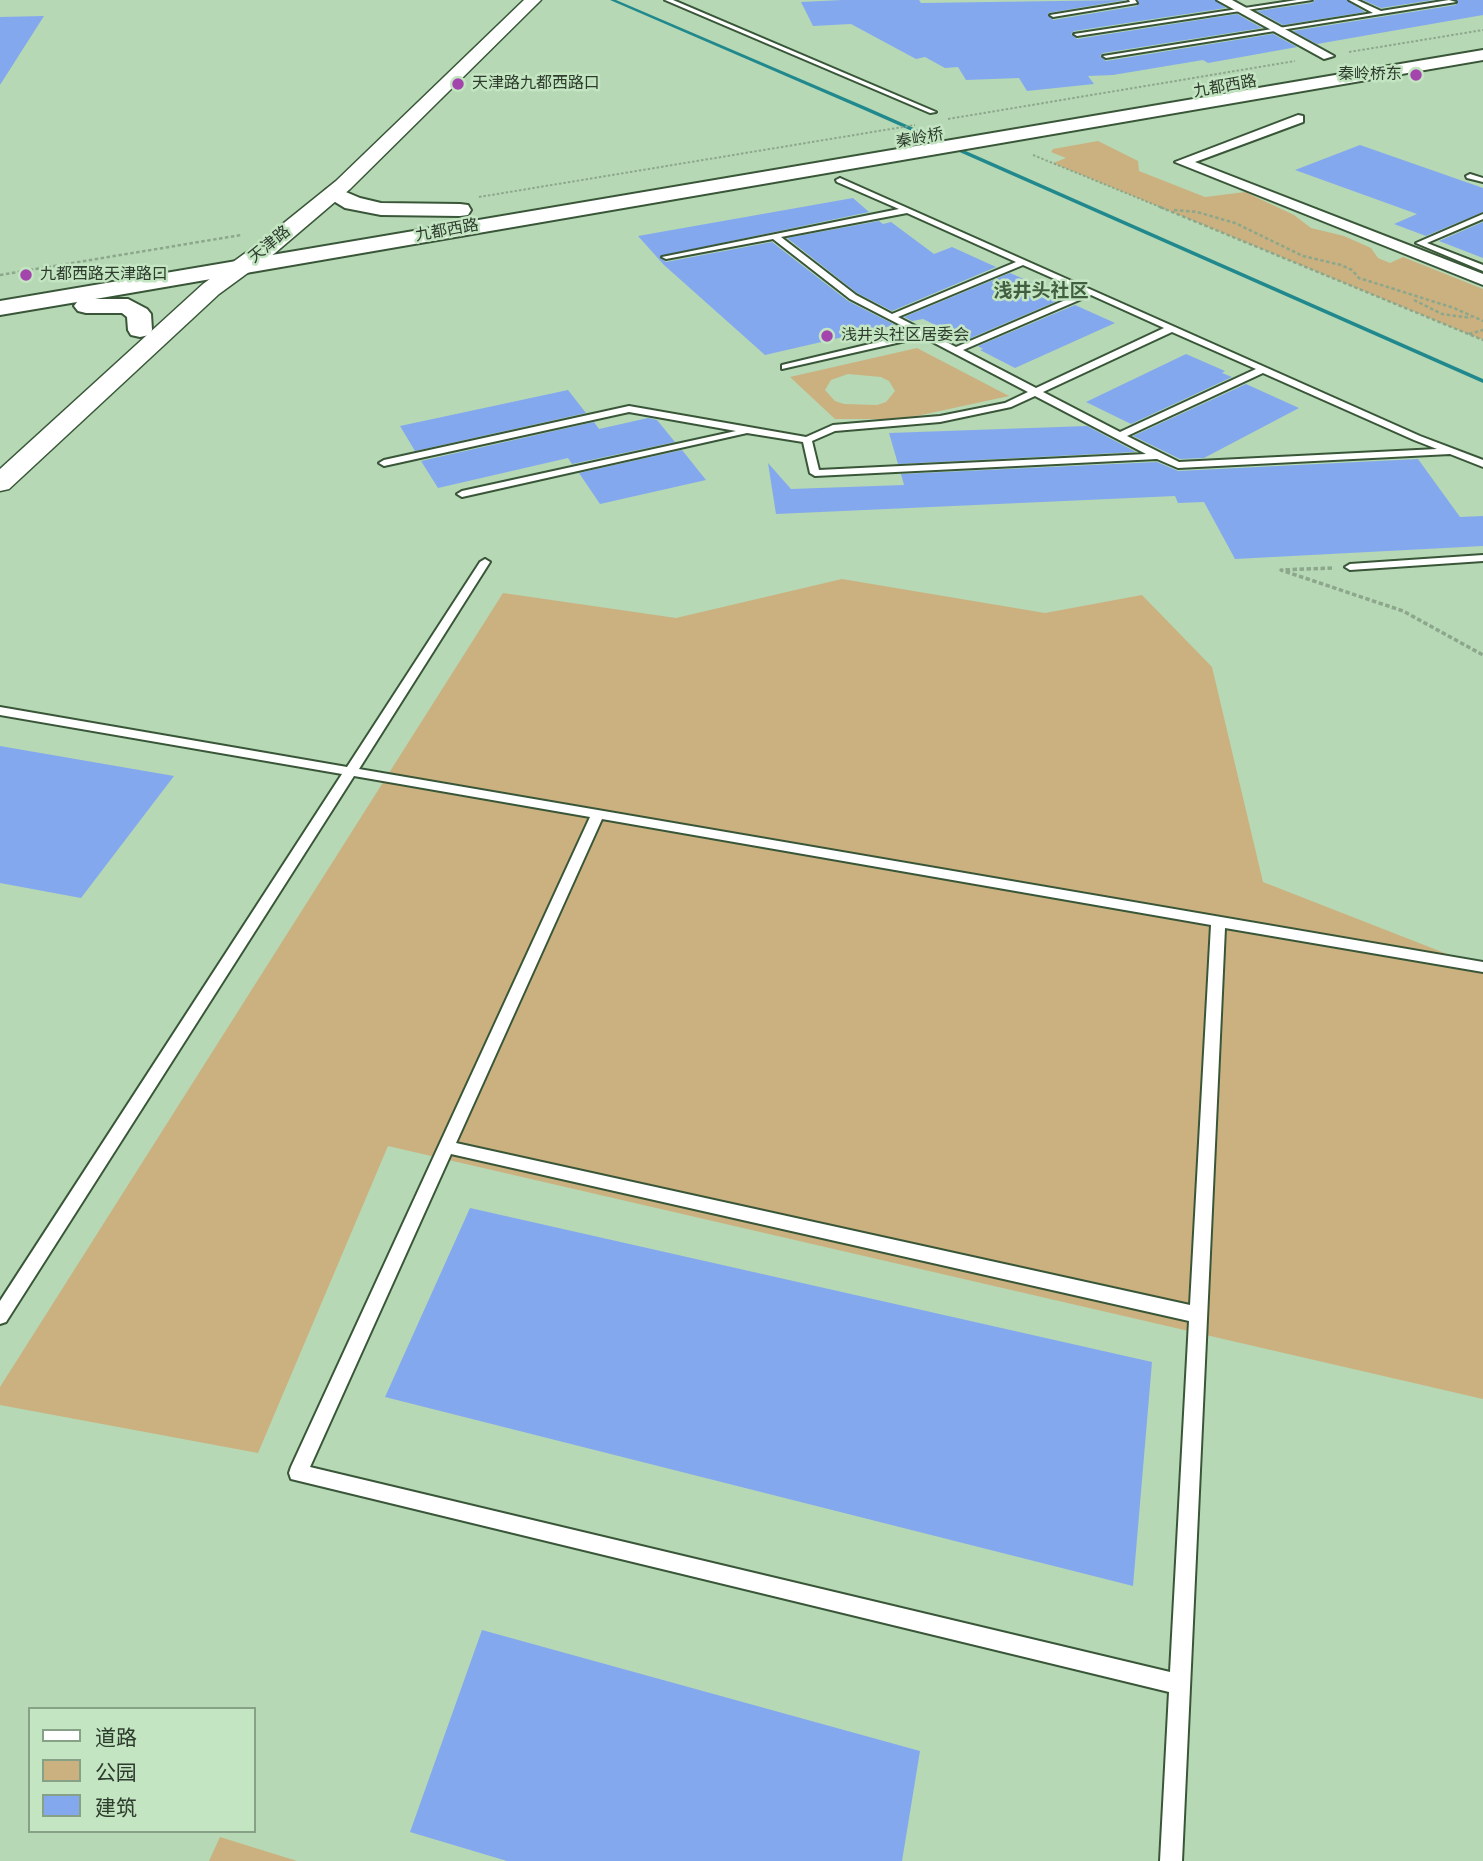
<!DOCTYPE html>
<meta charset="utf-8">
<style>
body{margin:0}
#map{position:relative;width:1483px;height:1861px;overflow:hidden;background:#b6d8b5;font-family:"Roboto Condensed","Noto Sans SC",sans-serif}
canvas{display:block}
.legend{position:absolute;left:28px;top:1707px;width:228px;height:126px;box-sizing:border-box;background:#c3e5c1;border:2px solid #87a186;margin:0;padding:9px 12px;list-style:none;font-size:21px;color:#2e3c2e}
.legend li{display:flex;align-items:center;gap:14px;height:35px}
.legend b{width:35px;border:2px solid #87a186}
</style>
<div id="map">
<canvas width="1483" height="1861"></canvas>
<ul class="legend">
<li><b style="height:9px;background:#fff"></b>道路</li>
<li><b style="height:19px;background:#cbb17f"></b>公园</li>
<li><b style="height:19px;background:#84a8ee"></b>建筑</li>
</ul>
</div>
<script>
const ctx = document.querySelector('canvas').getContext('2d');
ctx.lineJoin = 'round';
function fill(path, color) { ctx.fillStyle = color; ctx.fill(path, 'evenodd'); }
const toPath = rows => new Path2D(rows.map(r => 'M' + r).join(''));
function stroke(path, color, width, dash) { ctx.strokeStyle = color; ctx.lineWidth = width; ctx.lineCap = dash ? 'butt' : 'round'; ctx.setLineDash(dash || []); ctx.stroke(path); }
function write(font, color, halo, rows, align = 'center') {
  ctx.font = font + ' "Roboto Condensed","Noto Sans SC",sans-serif'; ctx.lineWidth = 5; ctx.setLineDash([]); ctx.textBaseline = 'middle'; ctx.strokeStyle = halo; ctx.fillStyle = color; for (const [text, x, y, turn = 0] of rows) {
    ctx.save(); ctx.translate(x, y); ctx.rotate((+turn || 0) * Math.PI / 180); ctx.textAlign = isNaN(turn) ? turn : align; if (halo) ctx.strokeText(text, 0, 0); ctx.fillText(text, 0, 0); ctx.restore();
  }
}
fill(toPath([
 [1098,141,1138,161,1139,171,1205,197,1245,192,1294,215,1311,228,1344,236,1371,248,1378,258,1390,263,1403,257,1483,289,1483,340,1053,163,1066,158,1051,152,1053,149],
 [917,348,1009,396,903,419,835,419,790,377],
 [848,374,881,377,889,381,895,391,886,402,877,405,844,404,835,401,825,390,831,380],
 [842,579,1045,613,1142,595,1212,667,1263,882,1483,968,1483,1399,388,1146,258,1453,0,1405,0,1387,503,593,676,618],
 [220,1837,297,1861,209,1861]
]), '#cbb17f');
fill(toPath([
 [610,0,616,0,866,107,1483,379,1483,383,862,109,610,0]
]), '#21898d');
fill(toPath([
 [842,0,919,0,921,3,1126,0,1048,13,1053,20,1137,6,1138,0,1215,0,1226,8,1074,31,1071,34,1077,39,1237,14,1262,28,1103,53,1100,56,1106,61,1273,34,1297,47,1208,63,1203,60,1113,75,1088,76,1094,84,1027,91,1019,78,966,80,958,67,945,68,925,57,916,59,851,24,813,26,801,2],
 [1315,0,1347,0,1365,12,1283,25,1257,11,1312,3],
 [1363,0,1433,0,1381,8],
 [1457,0,1483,0,1483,15,1317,44,1293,31,1456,5],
 [44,16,21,52,0,85,0,17],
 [1360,145,1483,188,1483,212,1426,236,1394,224,1417,214,1295,170],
 [853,198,869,212,660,256,666,262,772,242,848,301,895,325,765,355,664,265,638,236],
 [879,221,883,224,891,222,934,254,952,247,996,267,892,311,857,293,787,238],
 [1483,222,1483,258,1439,241],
 [1010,273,1054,292,1050,293,1062,299,966,340,923,319,912,321,904,317],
 [1075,305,1115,323,1015,368,980,350,983,349,978,346],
 [1186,354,1225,371,1222,373,1232,377,1131,424,1086,402],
 [1246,384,1299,408,1204,458,1180,459,1133,436],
 [568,390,586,413,415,451,400,426],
 [648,418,657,420,675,442,572,464,568,458,438,488,421,461,594,422,599,429],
 [1087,426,1136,452,898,464,889,433],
 [682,450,706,480,600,504,579,473],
 [1418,459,1460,517,1483,516,1483,546,1235,559,1204,502,1178,503,1175,496,776,514,768,463,791,489,904,485,901,474,1157,462,1178,471],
 [0,746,174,776,81,898,0,883],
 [470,1208,1152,1362,1133,1586,385,1397],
 [482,1630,920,1751,902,1861,507,1861,410,1832]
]), '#84a8ee');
const lane = toPath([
 [665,0,673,0,936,112,930,113,665,0],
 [1129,0,1135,0,1137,3,1053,17,1050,15,1130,2,1129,0],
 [1297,0,1312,0,1077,36,1074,34,1297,0],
 [1349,0,1357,0,1381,11,1449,0,1456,2,1106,58,1103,56,1373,13,1349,0],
 [1470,174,1483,178,1483,182,1467,178,1466,176,1470,174],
 [840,178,1420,436,1483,460,1483,467,1450,454,1178,468,1157,459,815,476,810,473,803,442,747,433,462,497,457,494,462,491,736,431,629,412,384,466,379,463,384,460,629,406,806,437,833,425,940,416,1005,403,1028,392,923,337,782,369,782,365,916,333,850,299,773,239,666,259,662,257,899,209,837,182,836,180,840,178],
 [907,213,1016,262,892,314,856,295,781,237,907,213],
 [1023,265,1084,292,956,347,898,317,1023,265],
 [1091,295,1164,328,1036,388,963,350,1091,295],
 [1172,332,1256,369,1120,432,1043,392,1172,332],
 [1263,373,1414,440,1437,449,1179,462,1127,436,1263,373],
 [1035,396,1146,454,819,470,812,441,835,431,940,422,1011,407,1035,396],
 [1483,214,1483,219,1427,243,1483,265,1483,271,1416,243,1483,214],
 [1483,555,1483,561,1350,570,1345,567,1350,564,1483,555],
 [485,559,490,562,359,769,1483,962,1483,972,1225,928,1182,1861,1160,1861,1169,1692,291,1479,289,1473,291,1467,590,817,354,776,6,1322,0,1324,0,1301,342,774,0,715,0,707,347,767,480,562,485,559],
 [602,819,1211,925,1190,1305,456,1143,602,819],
 [451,1154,1189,1321,1170,1672,310,1467,451,1154]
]);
const street = toPath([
 [1217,0,1232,0,1334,56,1324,59,1217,0],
 [1298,115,1303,116,1303,122,1195,162,1483,274,1483,285,1175,162,1298,115]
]);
const secondary = toPath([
 [524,0,541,0,350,189,275,253,219,294,9,489,0,491,0,469,203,284,259,243,336,181,524,0]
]);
const primary = toPath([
 [1483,50,1483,60,95,299,128,299,147,309,151,314,152,330,149,335,140,337,131,335,128,330,127,317,122,313,86,313,78,311,74,306,77,302,0,315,0,301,1483,50],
 [334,187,360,198,381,203,460,204,468,205,471,210,468,215,460,216,381,215,345,208,327,197,323,193,327,189,334,187]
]);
stroke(lane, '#395738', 4);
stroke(street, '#395738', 4);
stroke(secondary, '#395738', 3);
stroke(primary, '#395738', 4);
stroke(toPath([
 [1349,52,1483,30],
 [948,119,1295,61],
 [1033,155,1165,209],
 [479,197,915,125]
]), '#8ca78b', 2, [2.5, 2]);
stroke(toPath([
 [1160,207,1483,340],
 [1174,210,1197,212,1235,223,1303,256,1341,265,1352,270,1359,278,1454,308,1483,321],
 [0,275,241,235],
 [1414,300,1442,314,1471,318],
 [1469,334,1483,330]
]), '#8ca78b', 2.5, [3.5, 2.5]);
stroke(toPath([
 [1332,568,1281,570,1403,611,1483,655]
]), '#8ca78b', 3.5, [4.5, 2.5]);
fill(lane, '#fff');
fill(street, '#fff');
fill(secondary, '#fff');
fill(primary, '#fff');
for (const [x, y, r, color] of [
 [1416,75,7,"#a445ae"],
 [458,84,7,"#a445ae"],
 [26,275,7,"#a445ae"],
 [827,336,7,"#a445ae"]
]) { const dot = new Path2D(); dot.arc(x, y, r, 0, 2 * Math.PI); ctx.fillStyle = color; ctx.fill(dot); stroke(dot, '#c3e5c1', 2.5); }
write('16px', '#2e3c2e', '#c3e5c1', [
 ["秦岭桥东",1402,75,"right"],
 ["天津路九都西路口",472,84],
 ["九都西路天津路口",40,275],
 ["浅井头社区居委会",841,336]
], 'left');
write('16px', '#2e3c2e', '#c3e5c1', [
 ["九都西路",1225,87,-10],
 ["秦岭桥",920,139,-10],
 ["九都西路",447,231,-10],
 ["天津路",270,245,-39]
]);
write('bold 19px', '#415f40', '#c3e5c1', [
 ["浅井头社区",1041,292]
]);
</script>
